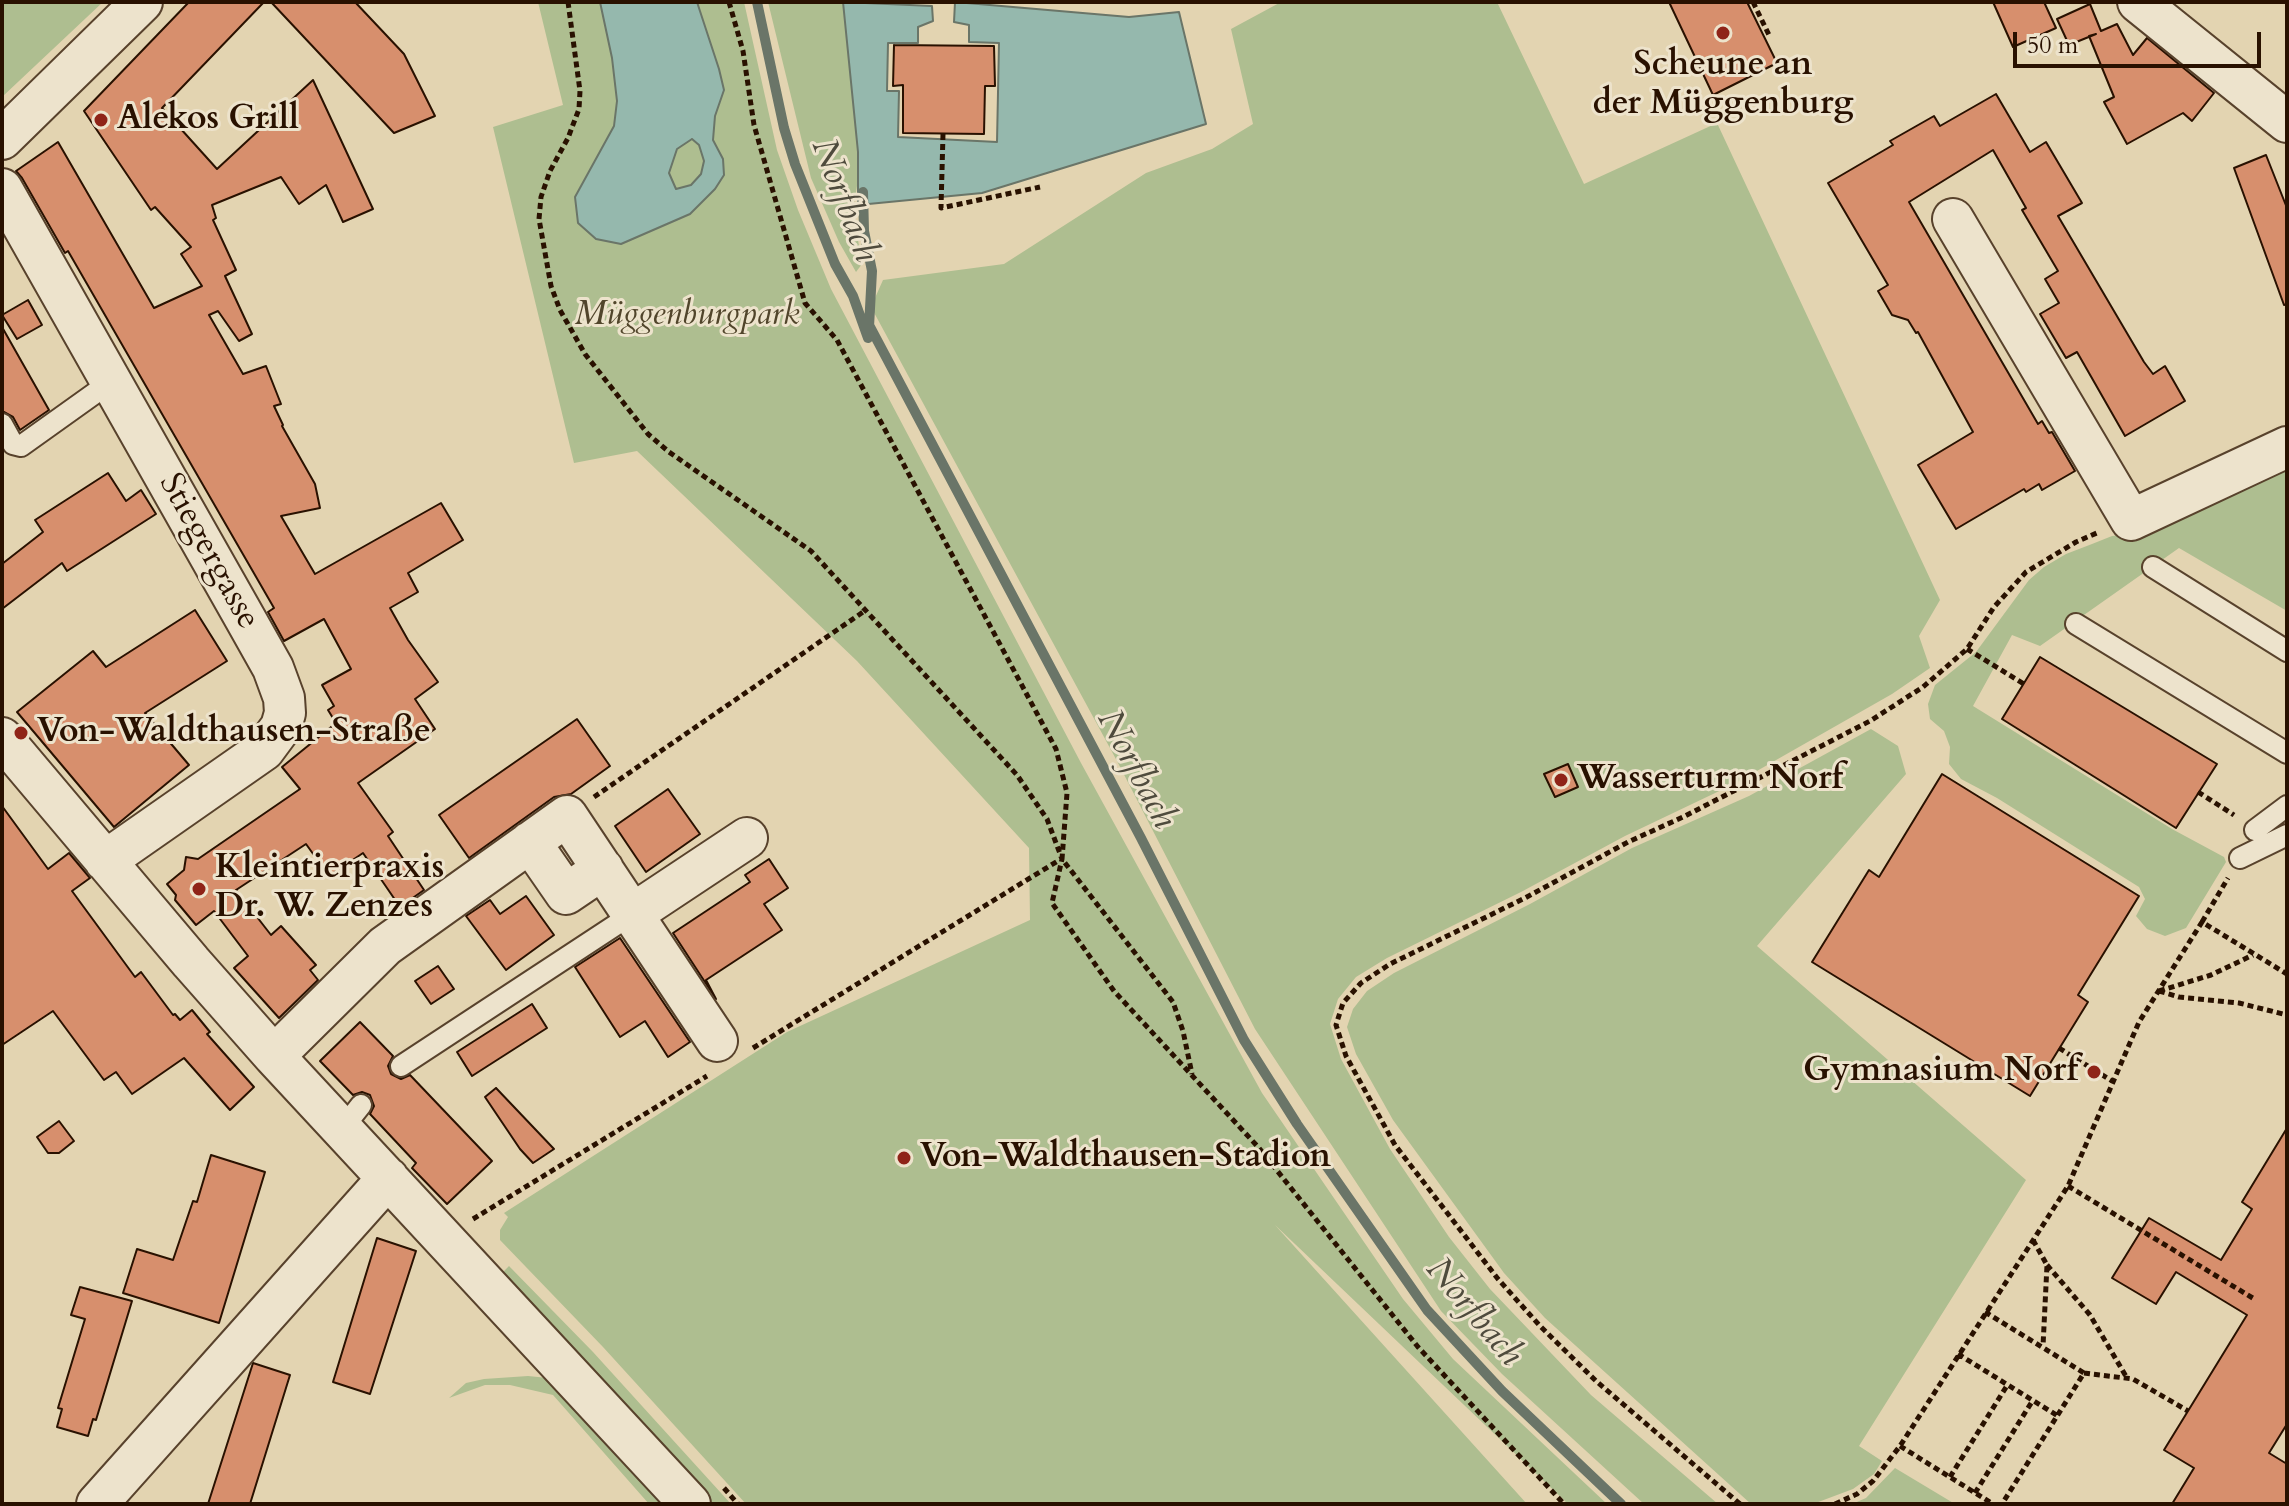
<!DOCTYPE html>
<meta charset="utf-8">
<style>
body{margin:0}
#map{position:relative;width:2289px;height:1506px;overflow:hidden;background:#e3d4b1;font-family:Cardo,serif}
canvas{display:block}
.frame{position:absolute;inset:0;border:4px solid #291100;pointer-events:none}
.scale{position:absolute;left:2013px;top:32px;width:248px;height:36px;box-sizing:border-box;border:4px solid #291100;border-top:0;padding-left:10px;font-size:24px;line-height:28px;white-space:nowrap;color:#291100;-webkit-text-stroke:6px #ede3cc;paint-order:stroke}
</style>
<div id="map">
<canvas width="2289" height="1506"></canvas>
<div class="frame"></div>
<div class="scale">50 m</div>
</div>
<script>
const ctx = document.querySelector('canvas').getContext('2d');
ctx.lineJoin = 'round';
function fill(path, color) { ctx.fillStyle = color; ctx.fill(path, 'evenodd'); }
const toPath = rows => new Path2D(rows.map(r => 'M' + r).join(''));
function stroke(path, color, width, dash) { ctx.strokeStyle = color; ctx.lineWidth = width; ctx.lineCap = dash ? 'butt' : 'round'; ctx.setLineDash(dash || []); ctx.stroke(path); }
function write(font, color, halo, rows, align = 'center') {
  ctx.font = font + ' Cardo,serif'; ctx.lineWidth = 6; ctx.setLineDash([]); ctx.textBaseline = 'middle'; ctx.strokeStyle = halo; ctx.fillStyle = color; for (const [text, x, y, turn = 0] of rows) {
    ctx.save(); ctx.translate(x, y); ctx.rotate((+turn || 0) * Math.PI / 180); ctx.textAlign = isNaN(turn) ? turn : align; if (halo) ctx.strokeText(text, 0, 0); ctx.fillText(text, 0, 0); ctx.restore();
  }
}
fill(toPath([
 [2,2,103,2,2,97],
 [538,2,744,2,777,150,798,210,831,289,1081,763,1262,1093,1403,1299,1453,1359,1607,1504,1568,1504,1275,1225,1527,1504,746,1504,603,1347,500,1240,500,1230,508,1217,504,1213,787,1032,1030,920,1029,848,857,661,637,451,574,463,493,127,563,105],
 [768,2,843,2,858,152,857,186,853,210,862,264,856,272,839,242,811,178],
 [1281,2,1497,2,1584,184,1717,123,1940,600,1919,636,1930,668,1892,694,1734,784,1625,836,1521,892,1387,958,1356,977,1338,999,1330,1024,1341,1059,1390,1149,1449,1237,1490,1289,1591,1395,1718,1504,1644,1504,1502,1374,1441,1311,1255,1029,1117,761,871,307,883,280,1004,264,1146,173,1212,149,1253,124,1231,29],
 [2287,458,2287,611,2179,548,2040,646,2012,635,1973,706,2172,829,2224,857,2226,862,2186,928,2165,936,2147,929,2136,916,2145,899,2139,887,1997,798,1961,779,1949,764,1950,747,1944,731,1930,719,1928,704,1935,685,1976,652,2029,580,2044,567,2066,554,2092,544,2112,536,2133,534],
 [1871,729,1898,746,1906,774,1757,946,2026,1180,1859,1446,1882,1461,1874,1474,1853,1489,1813,1504,1751,1504,1545,1318,1504,1273,1393,1120,1356,1054,1347,1027,1353,1009,1367,991,1394,973,1530,904,1632,848,1749,796],
 [509,1266,593,1352,731,1504,708,1504,499,1276],
 [528,1376,548,1378,669,1504,649,1504,553,1395,510,1385,485,1385,449,1398,466,1383,484,1379],
 [1895,1468,1955,1504,1852,1504,1866,1498]
]), '#aebe90');
const water = toPath([
 [600,2,697,2,719,69,724,90,715,116,713,140,723,159,724,175,715,189,690,214,621,244,596,239,578,223,575,197,614,126,617,101,612,58,600,2],
 [692,139,699,145,704,161,701,174,691,185,676,189,669,173,677,149,692,139],
 [843,2,932,6,933,21,918,27,918,43,888,43,887,91,899,91,898,137,997,142,999,43,969,42,969,25,954,22,955,2,1129,17,1179,12,1206,124,982,193,858,205,858,152,843,2]
]);
fill(water, '#95b8ad');
stroke(water, '#6a7568', 2);
stroke(toPath([
 [757,2,784,128,795,164,835,264,853,296,868,338,868,323,1141,838,1244,1040,1297,1124,1427,1310,1502,1391,1621,1504],
 [863,192,864,231,872,271,869,327]
]), '#6a7568', 10);
const building = toPath([
 [189,2,264,2,162,108,217,169,313,80,373,209,343,222,326,185,299,204,281,177,212,205,216,218,213,220,236,270,225,276,252,334,239,341,218,311,209,315,243,374,266,366,281,404,274,406,283,425,282,426,315,484,320,508,281,516,315,574,441,503,463,540,408,573,418,592,390,608,408,640,438,682,415,699,435,729,358,783,393,832,388,836,424,890,400,907,363,853,329,876,306,844,236,890,271,935,281,926,316,965,310,970,318,980,279,1018,234,968,248,956,214,911,196,925,175,900,176,895,167,884,184,870,186,857,198,859,300,789,282,767,336,723,328,710,334,706,322,685,351,669,324,619,284,641,268,612,274,608,68,251,65,253,22,178,16,171,58,142,154,308,202,286,181,254,191,247,155,207,151,210,84,111,189,2],
 [271,2,355,2,404,54,435,116,394,133,271,2],
 [1669,2,1747,2,1777,63,1713,95,1669,2],
 [1993,2,2044,2,2056,28,2013,47,1993,2],
 [2090,4,2101,31,2117,24,2133,55,2147,38,2214,93,2192,121,2183,113,2127,144,2104,102,2114,97,2089,36,2096,34,2069,45,2057,19,2090,4],
 [894,45,994,46,995,86,985,86,984,134,903,133,903,85,893,86,894,45],
 [1996,94,2030,152,2046,142,2082,203,2058,216,2144,362,2153,374,2165,366,2185,401,2125,436,2077,352,2066,358,2040,314,2059,303,2045,279,2058,271,2022,210,2026,208,1993,150,1909,202,2038,424,2042,421,2049,433,2052,432,2075,471,2042,490,2039,484,2026,492,2024,489,1956,529,1918,465,1973,432,1918,332,1916,333,1908,320,1892,315,1878,291,1888,285,1828,183,1893,145,1890,141,1934,116,1940,126,1996,94],
 [2266,155,2287,208,2287,304,2284,305,2234,168,2266,155],
 [28,300,42,325,17,339,2,315,28,300],
 [2,327,49,410,20,430,13,417,2,411,2,327],
 [108,473,126,501,141,490,156,514,67,571,62,563,2,609,2,564,43,532,35,520,108,473],
 [195,610,227,661,145,713,189,765,114,827,17,712,93,651,106,667,195,610],
 [2040,657,2217,764,2176,828,2002,719,2040,657],
 [577,719,610,766,571,794,554,797,469,858,439,815,577,719],
 [1568,764,1578,787,1555,797,1544,774,1568,764],
 [1942,774,2139,896,2078,995,2088,1002,2030,1096,1812,962,1869,870,1879,877,1942,774],
 [668,789,700,834,646,872,615,826,668,789],
 [2,806,48,869,69,853,90,878,72,891,135,977,141,972,173,1015,175,1014,180,1020,192,1010,210,1032,207,1034,254,1087,230,1110,184,1058,132,1094,116,1072,104,1080,53,1011,2,1045,2,806],
 [769,859,788,888,764,904,782,930,706,980,716,999,673,933,750,882,745,875,769,859],
 [526,896,554,935,506,970,466,916,490,900,500,914,526,896],
 [620,938,690,1042,668,1057,645,1021,620,1037,575,967,620,938],
 [438,966,454,989,431,1004,415,981,438,966],
 [532,1004,547,1028,472,1076,457,1052,532,1004],
 [360,1022,393,1056,388,1066,391,1074,401,1079,410,1075,492,1161,447,1204,412,1168,416,1163,370,1114,374,1106,370,1095,362,1092,353,1095,320,1061,360,1022],
 [496,1088,554,1149,533,1163,520,1149,485,1097,496,1088],
 [59,1121,74,1141,59,1153,48,1153,37,1137,59,1121],
 [2287,1128,2287,1424,2269,1453,2287,1464,2287,1504,2172,1504,2194,1468,2164,1450,2247,1315,2176,1272,2156,1304,2112,1278,2149,1218,2221,1260,2252,1209,2242,1202,2287,1128],
 [211,1155,265,1172,219,1323,123,1293,137,1249,173,1260,193,1201,197,1202,211,1155],
 [377,1238,416,1251,370,1394,333,1382,377,1238],
 [80,1287,132,1301,96,1420,93,1419,88,1436,57,1427,62,1409,58,1408,85,1319,71,1315,80,1287],
 [253,1363,290,1375,250,1504,208,1504,253,1363]
]);
fill(building, '#d78f6d');
stroke(building, '#291100', 2);
const service = toPath([
 [2,424,13,444,21,446,112,381],
 [2153,567,2287,651],
 [2076,624,2287,753],
 [2255,830,2287,806],
 [2240,858,2287,835],
 [401,1066,634,913],
 [342,1129,361,1105]
]);
const minor = toPath([
 [2138,2,2287,122],
 [2,139,142,2],
 [2,189,246,620,273,668,284,698,285,713,281,727,264,750,105,861],
 [1953,219,2131,520,2287,447],
 [2,738,191,962,274,1056,690,1504],
 [530,842,566,894,603,869],
 [634,913,747,838],
 [274,1056,385,946,567,816,717,1041],
 [97,1504,388,1178]
]);
stroke(service, '#58422c', 24);
stroke(minor, '#58422c', 44);
stroke(toPath([
 [568,2,580,91,579,109,568,138,550,171,541,197,539,219,551,286,560,310,585,354,648,434,669,452,811,551,1017,775,1047,819,1062,859,1052,903,1114,991,1259,1148,1418,1347,1564,1504],
 [729,2,743,51,754,125,805,303,837,340,1056,749,1067,793,1062,859,1173,1002,1183,1031,1192,1074],
 [1753,2,1769,35],
 [943,134,941,208,1040,187],
 [1967,649,2024,684],
 [2198,792,2234,815],
 [594,797,866,610],
 [2202,922,2228,878],
 [2159,991,2179,997,2239,1003,2287,1015],
 [2159,991,2211,975,2253,955],
 [753,1048,1061,859],
 [2059,1048,2112,1081],
 [2068,1186,2256,1300],
 [473,1219,707,1076],
 [2033,1240,2047,1265,2043,1346],
 [2047,1265,2090,1315,2127,1378],
 [1985,1312,2084,1373,2002,1504],
 [1958,1354,2058,1416],
 [2084,1373,2133,1379,2188,1411],
 [1900,1446,1993,1504],
 [1950,1477,2008,1384],
 [724,1488,738,1504],
 [1975,1493,2033,1400],
 [1740,1504,1596,1381,1540,1326,1498,1279,1395,1145,1346,1056,1336,1025,1343,1003,1361,983,1390,964,1525,898,1628,842,1683,817,1870,721,1923,687,1967,649,1994,607,2026,572,2076,542,2099,532],
 [1835,1504,1857,1494,1873,1481,1900,1446,2041,1228,2068,1186,2139,1022,2202,922,2287,974]
]), '#291100', 5, [6, 4]);
stroke(service, '#ede3cc', 20);
stroke(minor, '#ede3cc', 40);
for (const [x, y, r, color] of [
 [1723,33,8,"#8f2418"],
 [101,120,8,"#8f2418"],
 [21,733,8,"#8f2418"],
 [1561,780,8,"#8f2418"],
 [199,889,8,"#8f2418"],
 [2094,1072,8,"#8f2418"],
 [904,1158,8,"#8f2418"]
]) { const dot = new Path2D(); dot.arc(x, y, r, 0, 2 * Math.PI); ctx.fillStyle = color; ctx.fill(dot); stroke(dot, '#ede3cc', 3); }
write('bold 34px', '#291100', '#ede3cc', [
 ["Scheune an",1723,66,"center"],
 ["der Müggenburg",1723,105,"center"],
 ["Alekos Grill",117,120],
 ["Von-Waldthausen-Straße",37,733],
 ["Wasserturm Norf",1577,780],
 ["Kleintierpraxis",215,869],
 ["Dr. W. Zenzes",215,908],
 ["Gymnasium Norf",2078,1072,"right"],
 ["Von-Waldthausen-Stadion",920,1158]
], 'left');
write('italic 34px', '#51452b', '#ede3cc', [
 ["Müggenburgpark",687,316]
]);
write('34px', '#291100', '#ede3cc', [
 ["Stiegergasse",208,552,61]
]);
write('italic 36px', '#4f4b3d', '#ede3cc', [
 ["Norfbach",843,201,69],
 ["Norfbach",1135,770,62],
 ["Norfbach",1473,1313,50]
]);
</script>
